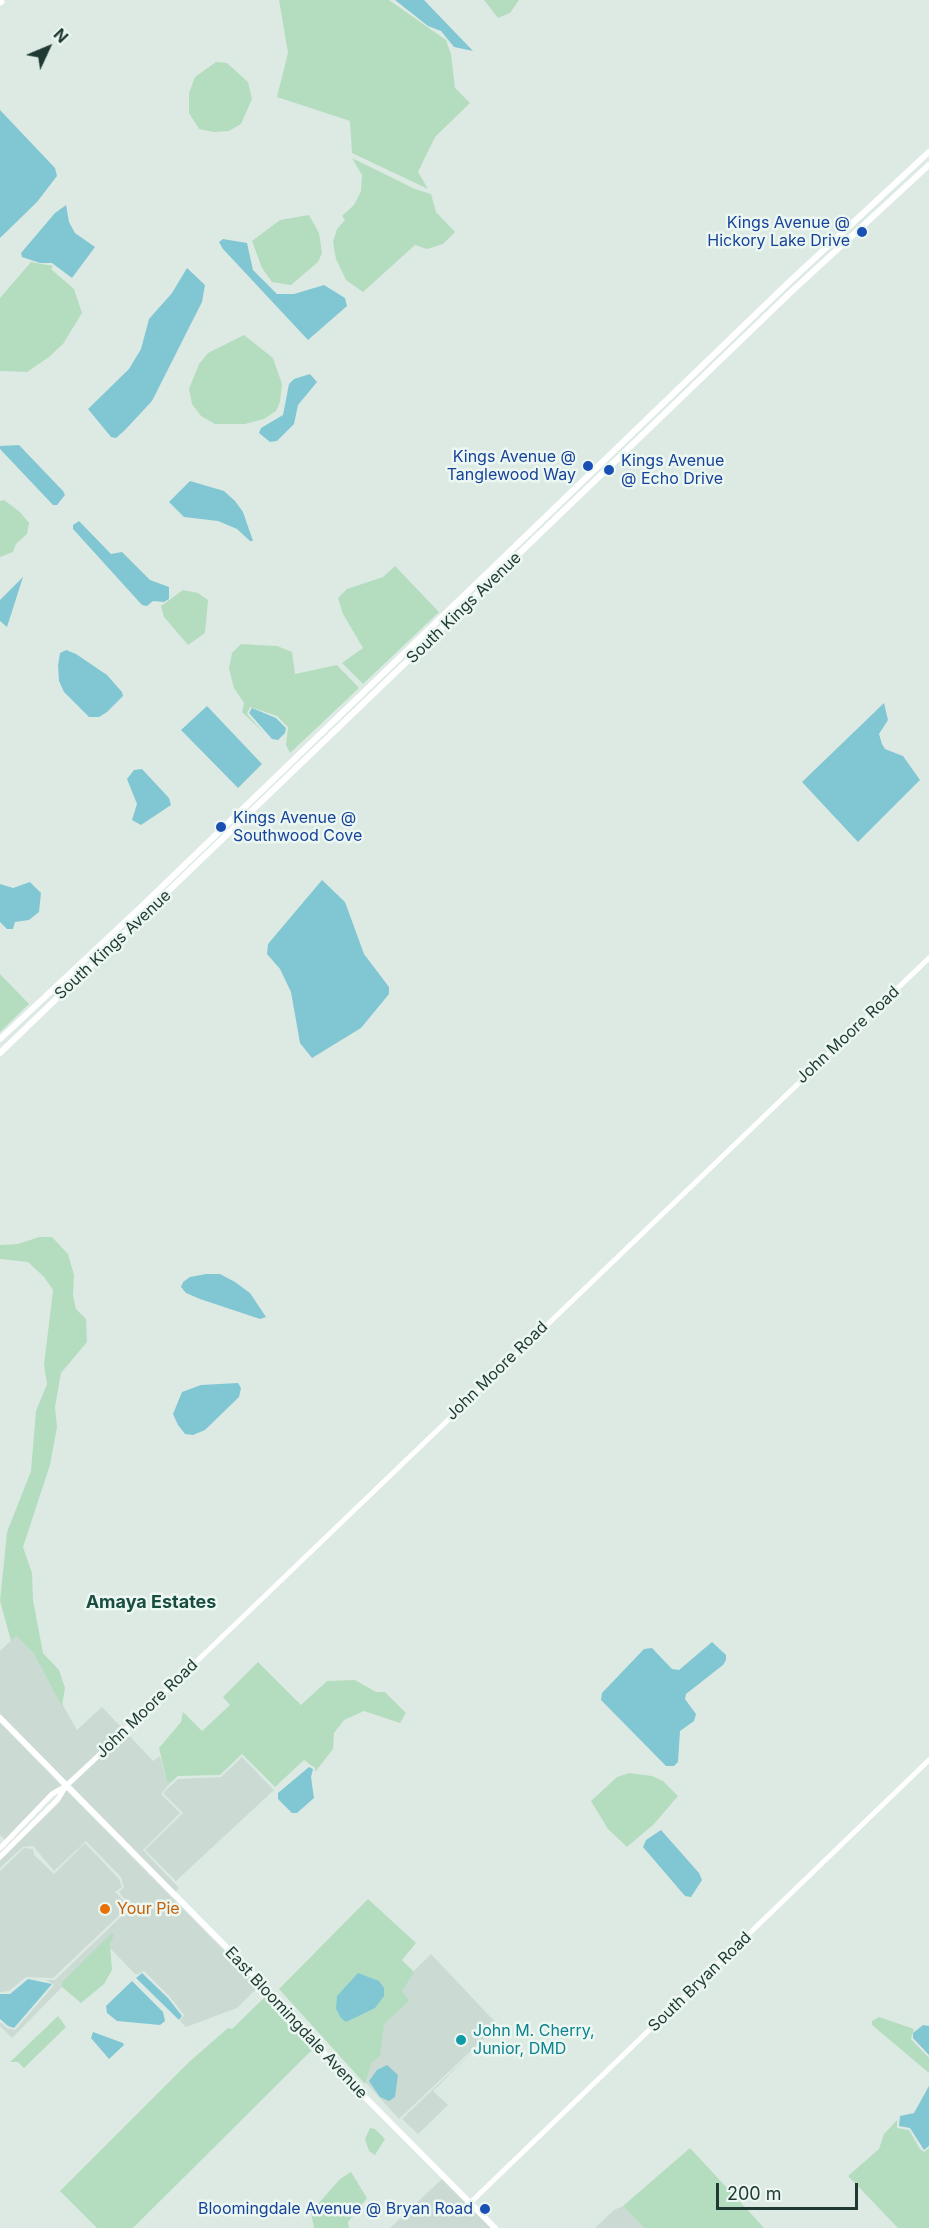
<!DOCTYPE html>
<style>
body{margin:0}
#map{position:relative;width:929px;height:2228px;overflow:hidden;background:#ddeae4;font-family:Inter,sans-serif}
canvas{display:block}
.north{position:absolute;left:18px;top:18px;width:60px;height:60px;-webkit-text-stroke:4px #edf7f2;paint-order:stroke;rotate:46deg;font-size:16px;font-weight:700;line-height:24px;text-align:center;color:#1e3a32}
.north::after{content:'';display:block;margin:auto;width:21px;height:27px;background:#1e3a32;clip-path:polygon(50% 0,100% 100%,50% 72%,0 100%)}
.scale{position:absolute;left:716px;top:2183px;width:142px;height:27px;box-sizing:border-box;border:3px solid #1e3a32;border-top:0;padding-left:8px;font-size:18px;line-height:21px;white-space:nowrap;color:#1e3a32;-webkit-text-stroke:4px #edf7f2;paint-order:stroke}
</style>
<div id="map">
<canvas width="929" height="2228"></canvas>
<div class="north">N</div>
<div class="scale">200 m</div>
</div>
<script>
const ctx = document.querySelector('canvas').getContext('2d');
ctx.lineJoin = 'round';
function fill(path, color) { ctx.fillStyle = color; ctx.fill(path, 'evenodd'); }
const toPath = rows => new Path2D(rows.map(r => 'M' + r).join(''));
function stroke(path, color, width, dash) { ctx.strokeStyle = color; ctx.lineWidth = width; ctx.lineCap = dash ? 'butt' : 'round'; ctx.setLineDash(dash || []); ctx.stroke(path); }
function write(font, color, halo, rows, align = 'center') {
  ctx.font = font + ' Inter,sans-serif'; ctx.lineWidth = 5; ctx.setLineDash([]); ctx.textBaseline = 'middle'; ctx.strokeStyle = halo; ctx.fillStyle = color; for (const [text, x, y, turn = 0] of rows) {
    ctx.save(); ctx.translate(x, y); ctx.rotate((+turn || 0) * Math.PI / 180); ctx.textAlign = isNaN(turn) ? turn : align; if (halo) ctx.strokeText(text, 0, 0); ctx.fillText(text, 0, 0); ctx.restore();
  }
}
fill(toPath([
 [16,1636,34,1654,77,1730,102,1707,123,1729,66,1782,0,1714,0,1651],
 [0,1722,62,1786,5,1840,0,1835],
 [126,1732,153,1761,160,1756,167,1782,170,1783,161,1794,180,1813,143,1850,179,1888,175,1892,70,1786],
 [242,1757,274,1790,176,1881,145,1850,183,1813,163,1793,178,1779,221,1777],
 [66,1790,259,1986,237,2008,186,2027,180,2021,184,2015,169,1996,144,1971,136,1975,110,1948,110,1943,64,1981,62,1987,12,2038,0,2026,0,2022,7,2028,15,2030,54,1985,46,1980,55,1980,131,1907,119,1892,124,1887,121,1877,86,1841,54,1871,33,1846,23,1847,0,1868,0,1860,59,1803],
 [85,1843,119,1879,122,1887,115,1892,129,1906,53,1978,26,1977,9,1991,0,1992,0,1871,24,1848,33,1849,34,1855,54,1874],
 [431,1954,498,2025,399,2119,335,2049],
 [481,2043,433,2091,448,2105,418,2134,402,2119],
 [442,2179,491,2228,390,2228],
 [623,2206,644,2228,595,2228,614,2210]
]), '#cbdad3');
fill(toPath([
 [279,0,389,0,446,40,451,54,455,88,470,103,435,137,418,172,428,189,352,153,350,121,277,97,288,53],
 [484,0,519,0,510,13,498,18],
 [216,62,227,63,248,82,252,99,241,124,229,131,214,132,199,129,189,113,189,93,195,77],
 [352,158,415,189,431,194,436,212,455,232,443,244,427,249,415,245,363,292,346,280,336,259,333,242,337,229,345,220,342,216,354,205,361,191,362,175],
 [309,215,319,233,322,253,318,262,291,285,272,282,262,268,252,241,280,220],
 [31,262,53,266,51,269,74,289,82,313,63,344,49,357,27,372,0,371,0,298],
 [244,335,273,358,282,384,280,402,276,411,264,419,245,424,215,424,201,416,192,404,189,389,199,364,208,353],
 [4,500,20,512,29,523,27,534,16,544,13,552,0,557,0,501],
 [395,566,439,612,363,684,342,663,363,648,343,614,338,598,347,589,383,577],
 [183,590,198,593,208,600,205,633,188,645,164,617,161,606],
 [241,644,277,646,292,652,295,674,337,665,359,688,290,753,286,745,288,727,277,716,250,707,247,714,264,733,242,712,244,703,234,688,229,669,232,653],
 [0,974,29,1004,0,1032],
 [39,1237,52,1237,68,1254,74,1275,73,1296,76,1309,86,1319,87,1342,61,1373,55,1407,57,1427,50,1465,23,1547,32,1573,33,1600,43,1653,59,1670,65,1688,62,1706,34,1654,16,1636,11,1641,0,1601,7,1532,31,1471,36,1411,47,1384,44,1365,53,1290,44,1277,28,1262,0,1259,0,1245,18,1244],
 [258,1662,301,1705,327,1681,355,1680,376,1692,385,1692,406,1713,400,1723,364,1711,344,1720,334,1733,333,1749,315,1772,315,1768,304,1760,275,1787,242,1754,220,1775,178,1776,170,1783,167,1782,159,1748,181,1722,183,1712,202,1731,230,1705,223,1697],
 [629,1773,652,1776,663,1781,678,1796,654,1824,627,1847,608,1829,591,1801,617,1777],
 [368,1899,416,1943,402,1960,414,1972,402,1991,409,2001,384,2024,380,2056,371,2063,365,2084,279,1989],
 [112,1933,114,1935,110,1943,112,1970,104,1984,81,2003,62,1987,63,1981],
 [267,1995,315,2047,133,2228,97,2228,60,2191,189,2062,228,2028,232,2029],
 [58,2016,66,2027,24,2068,18,2062,10,2062],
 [879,2017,914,2029,911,2039,929,2058,929,2073,872,2025,872,2021],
 [897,2120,897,2128,909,2130,920,2149,924,2152,929,2148,929,2228,898,2228,848,2176,879,2149,884,2134],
 [370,2128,375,2129,385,2139,375,2155,369,2151,365,2139],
 [690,2148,755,2218,764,2228,644,2228,623,2206],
 [351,2172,367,2198,348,2222,349,2228,314,2228,311,2212,340,2179]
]), '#b4ddbf');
fill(toPath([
 [395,0,424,0,473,51,454,47,441,31,428,26],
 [0,110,55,168,57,176,37,202,0,238],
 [66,205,69,222,75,233,95,247,72,278,52,263,40,263,22,257,21,253,55,213],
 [223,239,247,243,253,270,277,294,294,294,324,285,345,298,347,306,308,340,223,249,219,242],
 [187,268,205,285,202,302,152,401,125,430,116,438,111,437,88,409,129,369,141,349,149,319,172,293],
 [310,374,317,382,298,405,294,424,277,441,270,442,259,433,261,428,283,415,289,384,294,379],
 [19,445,63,491,65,495,57,505,53,505,0,449,0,446],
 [190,481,224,491,235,501,243,512,253,541,250,541,237,529,218,521,184,517,169,502],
 [79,521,111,554,122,552,150,580,169,587,169,599,164,602,153,601,147,606,142,605,73,529,73,525],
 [23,577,7,627,0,621,0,600],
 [66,650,76,654,107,675,122,692,123,696,107,712,99,717,89,717,64,692,59,681,58,666,60,653],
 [884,703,888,720,879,734,882,744,885,749,903,756,920,780,858,842,802,782],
 [207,706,262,764,238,788,181,730],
 [252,708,276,718,286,728,285,733,278,740,272,739,249,713],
 [142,769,169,798,171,805,141,825,132,820,137,804,127,779,134,770],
 [322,880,345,902,364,954,389,987,389,994,361,1028,312,1058,300,1043,291,992,280,969,267,954,268,944],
 [30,882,41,893,39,912,29,920,15,922,13,929,7,929,0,922,0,884,13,888],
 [206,1274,220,1274,235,1282,250,1293,266,1317,260,1319,200,1299,186,1293,181,1287,183,1282,190,1277],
 [238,1383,241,1388,239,1397,205,1430,193,1435,185,1434,178,1425,173,1414,182,1392,201,1385],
 [712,1642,726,1655,726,1660,723,1665,686,1694,685,1699,696,1714,694,1721,680,1731,678,1762,674,1766,666,1766,601,1700,602,1693,644,1649,652,1648,672,1669,679,1670],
 [309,1767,313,1769,311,1777,314,1798,297,1813,292,1813,278,1799,278,1793],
 [661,1830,699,1873,702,1880,691,1897,685,1896,643,1847,646,1840],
 [142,1973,168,1998,182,2016,179,2020,136,1978],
 [358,1973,379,1981,384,1988,384,1996,375,2008,346,2022,341,2018,336,2009,337,1996],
 [28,1979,52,1984,14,2028,8,2026,0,2019,0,1994,10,1994],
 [132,1981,163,2012,165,2021,160,2025,117,2021,107,2013,106,2006],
 [923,2025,929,2026,929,2055,913,2038,913,2033],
 [93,2032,123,2043,124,2045,109,2059,91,2038],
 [387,2065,398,2075,395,2097,389,2101,380,2097,369,2081,377,2070],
 [929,2086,929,2146,924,2150,910,2128,899,2126,900,2116,914,2113]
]), '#81c7d3');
stroke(toPath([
 [0,3,2,2],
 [0,1848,52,1794,66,1786,94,1760,929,958],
 [0,1857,58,1799,65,1788],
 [470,2203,929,1760]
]), '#fff', 5);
stroke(toPath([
 [0,1039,142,906,786,285,929,152],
 [0,1053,791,292,929,165],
 [0,1718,246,1967,352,2084,495,2228]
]), '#fff', 6);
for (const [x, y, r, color] of [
 [862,232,6,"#1a4fb4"],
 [588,466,6,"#1a4fb4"],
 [609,470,6,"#1a4fb4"],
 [221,827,6,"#1a4fb4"],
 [105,1909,6,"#e8710a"],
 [461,2040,6,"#0f9aa8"],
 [485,2209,6,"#1a4fb4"]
]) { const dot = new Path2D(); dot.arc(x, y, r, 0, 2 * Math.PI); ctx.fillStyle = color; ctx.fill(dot); stroke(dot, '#edf7f2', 2); }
write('16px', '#164399', '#edf7f2', [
 ["Kings Avenue @",850,223],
 ["Hickory Lake Drive",850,241],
 ["Kings Avenue @",576,457],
 ["Tanglewood Way",576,475],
 ["Kings Avenue",621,461,"left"],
 ["@ Echo Drive",621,479,"left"],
 ["Kings Avenue @",233,818,"left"],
 ["Southwood Cove",233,836,"left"],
 ["Bloomingdale Avenue @ Bryan Road",473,2209]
], 'right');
write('16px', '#1e3a32', '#edf7f2', [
 ["South Kings Avenue",464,608,-44],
 ["South Kings Avenue",113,945,-43],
 ["John Moore Road",848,1035,-43],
 ["John Moore Road",497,1371,-44],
 ["John Moore Road",147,1709,-44],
 ["South Bryan Road",700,1982,-44],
 ["East Bloomingdale Avenue",296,2023,47]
]);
write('16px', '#c56008', '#edf7f2', [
 ["Your Pie",117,1909]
], 'left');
write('16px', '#0d838f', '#edf7f2', [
 ["John M. Cherry,",473,2031],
 ["Junior, DMD",473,2049]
], 'left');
write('bold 18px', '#194d40', '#edf7f2', [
 ["Amaya Estates",151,1603]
]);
</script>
